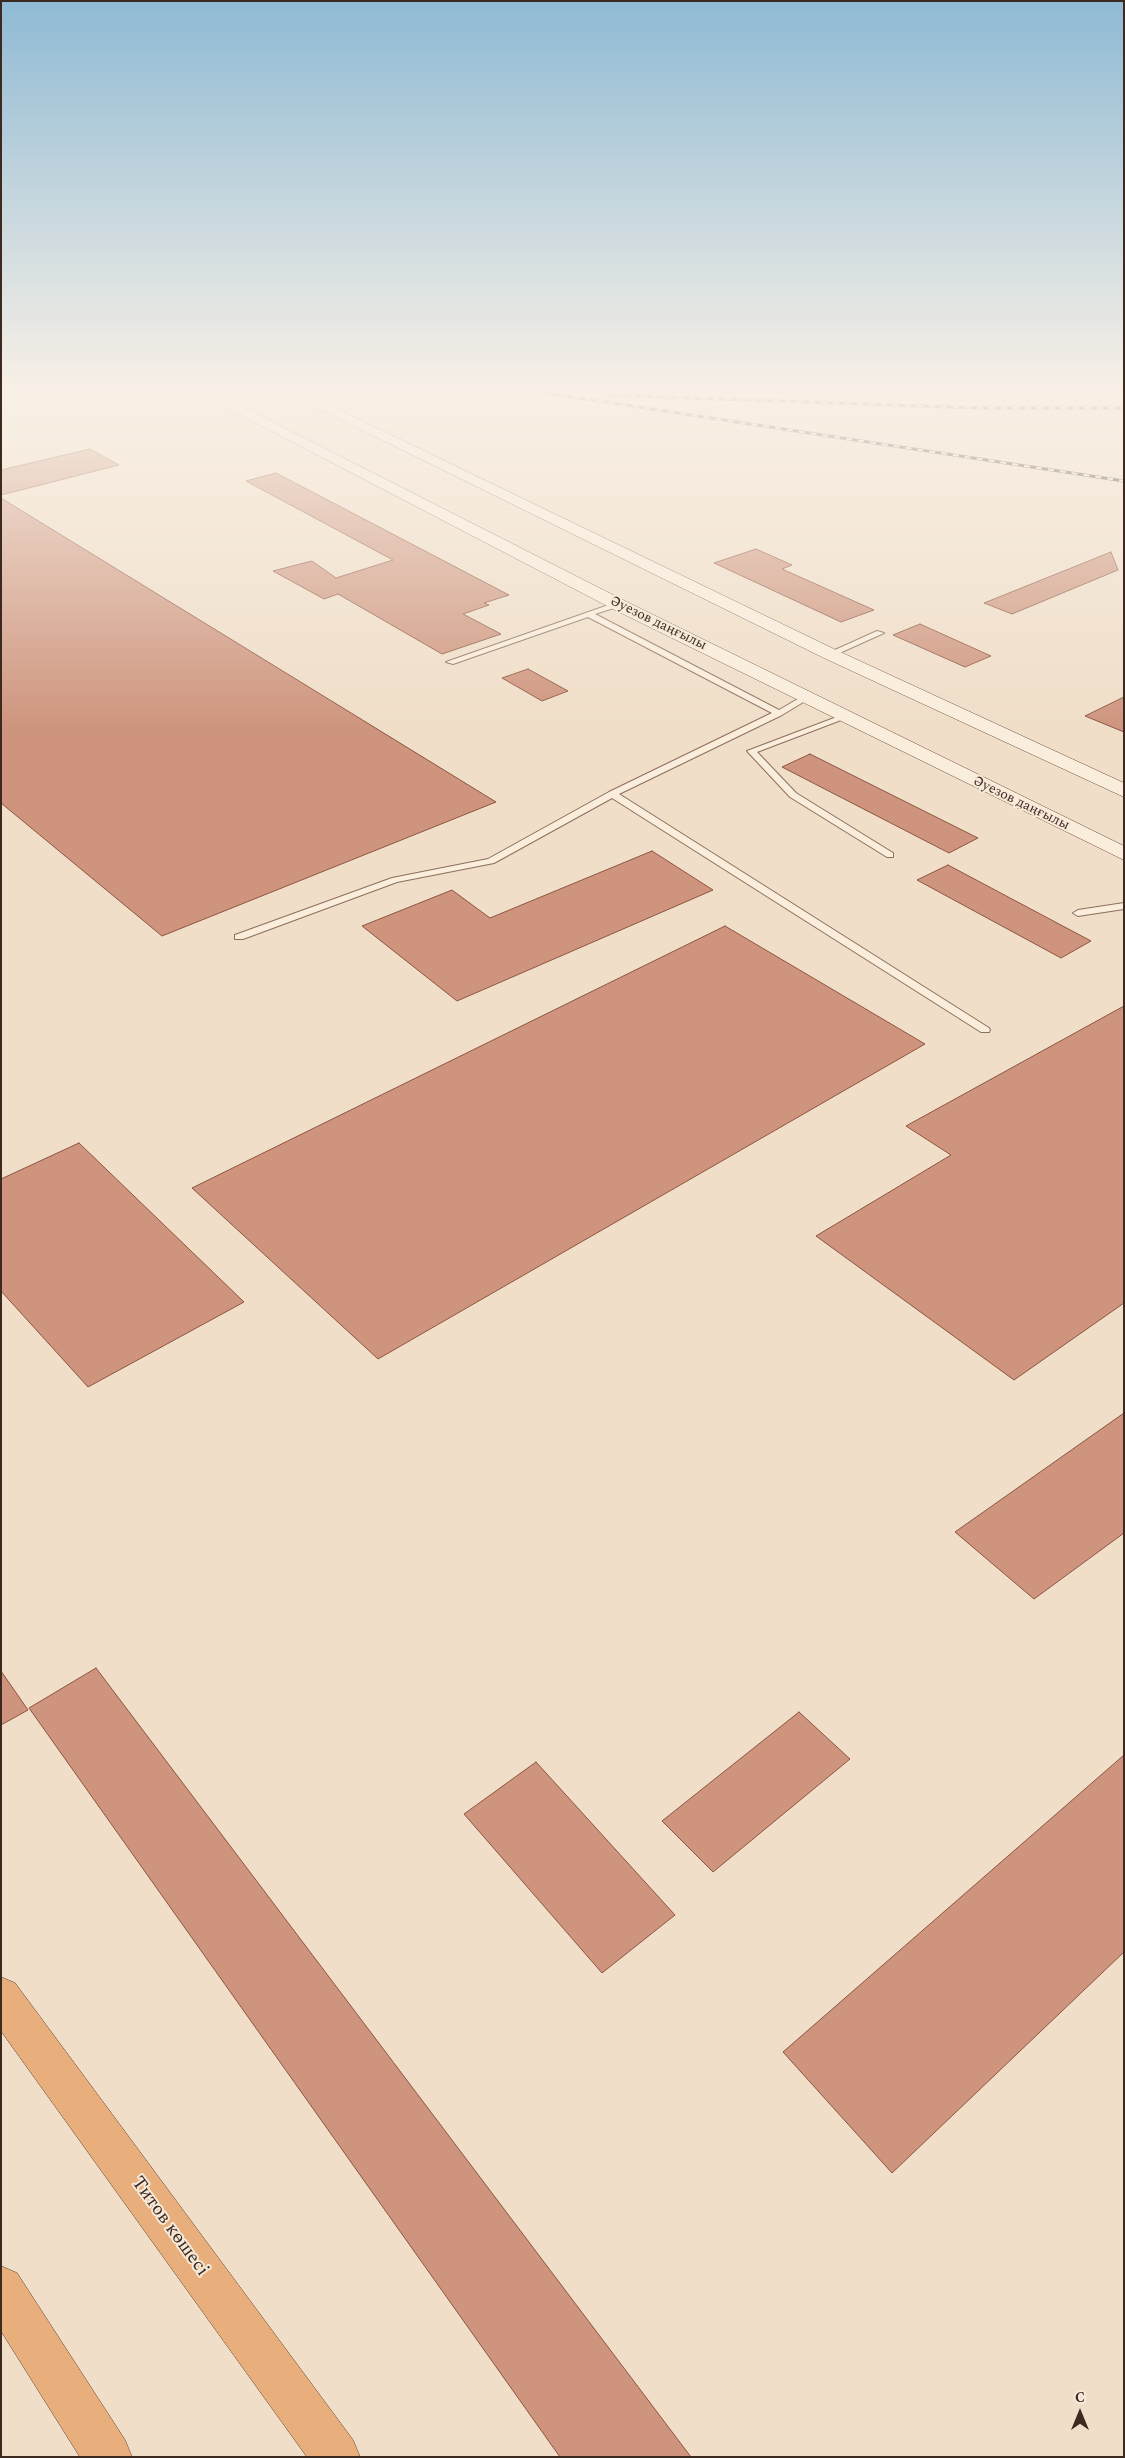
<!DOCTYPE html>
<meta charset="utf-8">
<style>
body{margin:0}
#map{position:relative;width:1125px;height:2458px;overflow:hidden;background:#f0dec8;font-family:Spectral,serif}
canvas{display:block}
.frame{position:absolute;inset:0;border:2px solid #3c2a20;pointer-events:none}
.north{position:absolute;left:1055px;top:2388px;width:50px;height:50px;-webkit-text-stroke:4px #f7e9d8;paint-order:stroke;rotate:0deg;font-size:14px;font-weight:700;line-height:20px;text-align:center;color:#3c2a20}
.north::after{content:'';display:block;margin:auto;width:18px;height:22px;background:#3c2a20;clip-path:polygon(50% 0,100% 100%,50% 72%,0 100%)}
</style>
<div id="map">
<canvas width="1125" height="2458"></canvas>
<div class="frame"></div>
<div class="north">С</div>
</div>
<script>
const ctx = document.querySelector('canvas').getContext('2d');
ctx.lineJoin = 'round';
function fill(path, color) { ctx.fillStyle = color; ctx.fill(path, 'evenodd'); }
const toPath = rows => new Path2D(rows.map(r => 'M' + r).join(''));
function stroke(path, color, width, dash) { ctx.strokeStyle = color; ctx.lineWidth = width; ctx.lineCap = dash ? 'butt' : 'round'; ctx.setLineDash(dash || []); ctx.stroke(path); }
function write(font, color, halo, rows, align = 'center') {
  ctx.font = font + ' Spectral,serif'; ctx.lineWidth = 4; ctx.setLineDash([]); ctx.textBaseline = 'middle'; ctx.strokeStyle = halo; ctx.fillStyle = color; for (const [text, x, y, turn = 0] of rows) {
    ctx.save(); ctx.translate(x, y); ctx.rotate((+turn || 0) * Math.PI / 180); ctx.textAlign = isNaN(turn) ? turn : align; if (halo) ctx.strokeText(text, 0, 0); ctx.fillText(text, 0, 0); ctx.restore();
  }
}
const building = toPath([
 [90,449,119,465,1,495,1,470,90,449],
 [276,473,509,595,484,603,489,605,463,614,501,634,442,654,338,594,324,599,273,571,312,561,336,578,393,560,246,481,276,473],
 [1,498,496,802,162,936,1,803,1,498],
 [756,549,792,565,782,569,874,610,841,622,714,563,756,549],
 [1111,552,1118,570,1012,614,984,603,1111,552],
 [920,624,991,656,965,667,893,635,920,624],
 [528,669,568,691,542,701,502,678,528,669],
 [1124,697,1124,732,1085,716,1124,697],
 [810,754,978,838,949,853,782,767,810,754],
 [652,851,713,890,457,1001,362,926,452,890,490,918,652,851],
 [948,865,1091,941,1061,958,917,880,948,865],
 [725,926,925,1044,378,1359,192,1188,725,926],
 [1124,1006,1124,1303,1014,1380,816,1236,951,1155,906,1126,1124,1006],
 [79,1143,244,1302,88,1387,1,1291,1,1179,79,1143],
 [1124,1413,1124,1533,1034,1599,955,1532,1124,1413],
 [96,1668,691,2457,560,2457,29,1708,96,1668],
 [1,1671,28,1710,1,1725,1,1671],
 [799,1712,850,1759,713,1872,662,1821,799,1712],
 [1124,1755,1124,1952,892,2173,783,2052,1124,1755],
 [536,1762,675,1915,602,1973,464,1814,536,1762]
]);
fill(building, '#ce947d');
stroke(building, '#8c5541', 1);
const service = toPath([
 [617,602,621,604,620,606,595,614,779,710,803,696,810,698,782,715,619,794,989,1028,990,1030,989,1032,981,1032,612,798,494,863,397,882,243,939,235,939,235,935,392,878,488,859,609,792,772,713,588,617,453,664,446,662,617,602],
 [877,631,884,633,833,656,826,654,877,631],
 [842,715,849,717,757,752,796,793,893,853,893,857,887,857,790,797,747,751,842,715],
 [1124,903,1124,909,1078,916,1073,913,1078,910,1124,903]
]);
const secondary = toPath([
 [189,388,206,388,623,600,1124,846,1124,860,611,608,189,388],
 [277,388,294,388,836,650,1124,783,1124,797,824,658,277,388]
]);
const trunk = toPath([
 [1,1977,15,1983,353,2440,360,2457,307,2457,1,2031,1,1977],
 [1,2266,17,2273,125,2440,132,2457,80,2457,1,2331,1,2266]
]);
stroke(service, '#8c6f5c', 2);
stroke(secondary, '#6e503f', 1);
stroke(trunk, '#5a3e30', 1);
fill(service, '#faeddc');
fill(secondary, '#faeddc');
fill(trunk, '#e8af7c');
const rail = toPath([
 [514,388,1124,481],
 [1,393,35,388],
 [605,395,980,408,1124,408]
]);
stroke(rail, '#3c2a20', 3);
stroke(rail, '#f7e9d8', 2, [6]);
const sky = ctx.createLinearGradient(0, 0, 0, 732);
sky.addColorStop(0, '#8fbad5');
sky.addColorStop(0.53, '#f8f0e6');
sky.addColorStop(1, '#f8f0e600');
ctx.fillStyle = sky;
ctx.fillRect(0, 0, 1125, 732);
write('14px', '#3c2a20', '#f7e9d8', [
 ["Әуезов даңғылы",658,624,26],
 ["Әуезов даңғылы",1021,804,26]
]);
write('19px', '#3c2a20', '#f7e9d8', [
 ["Титов көшесі",169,2227,54]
]);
</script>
